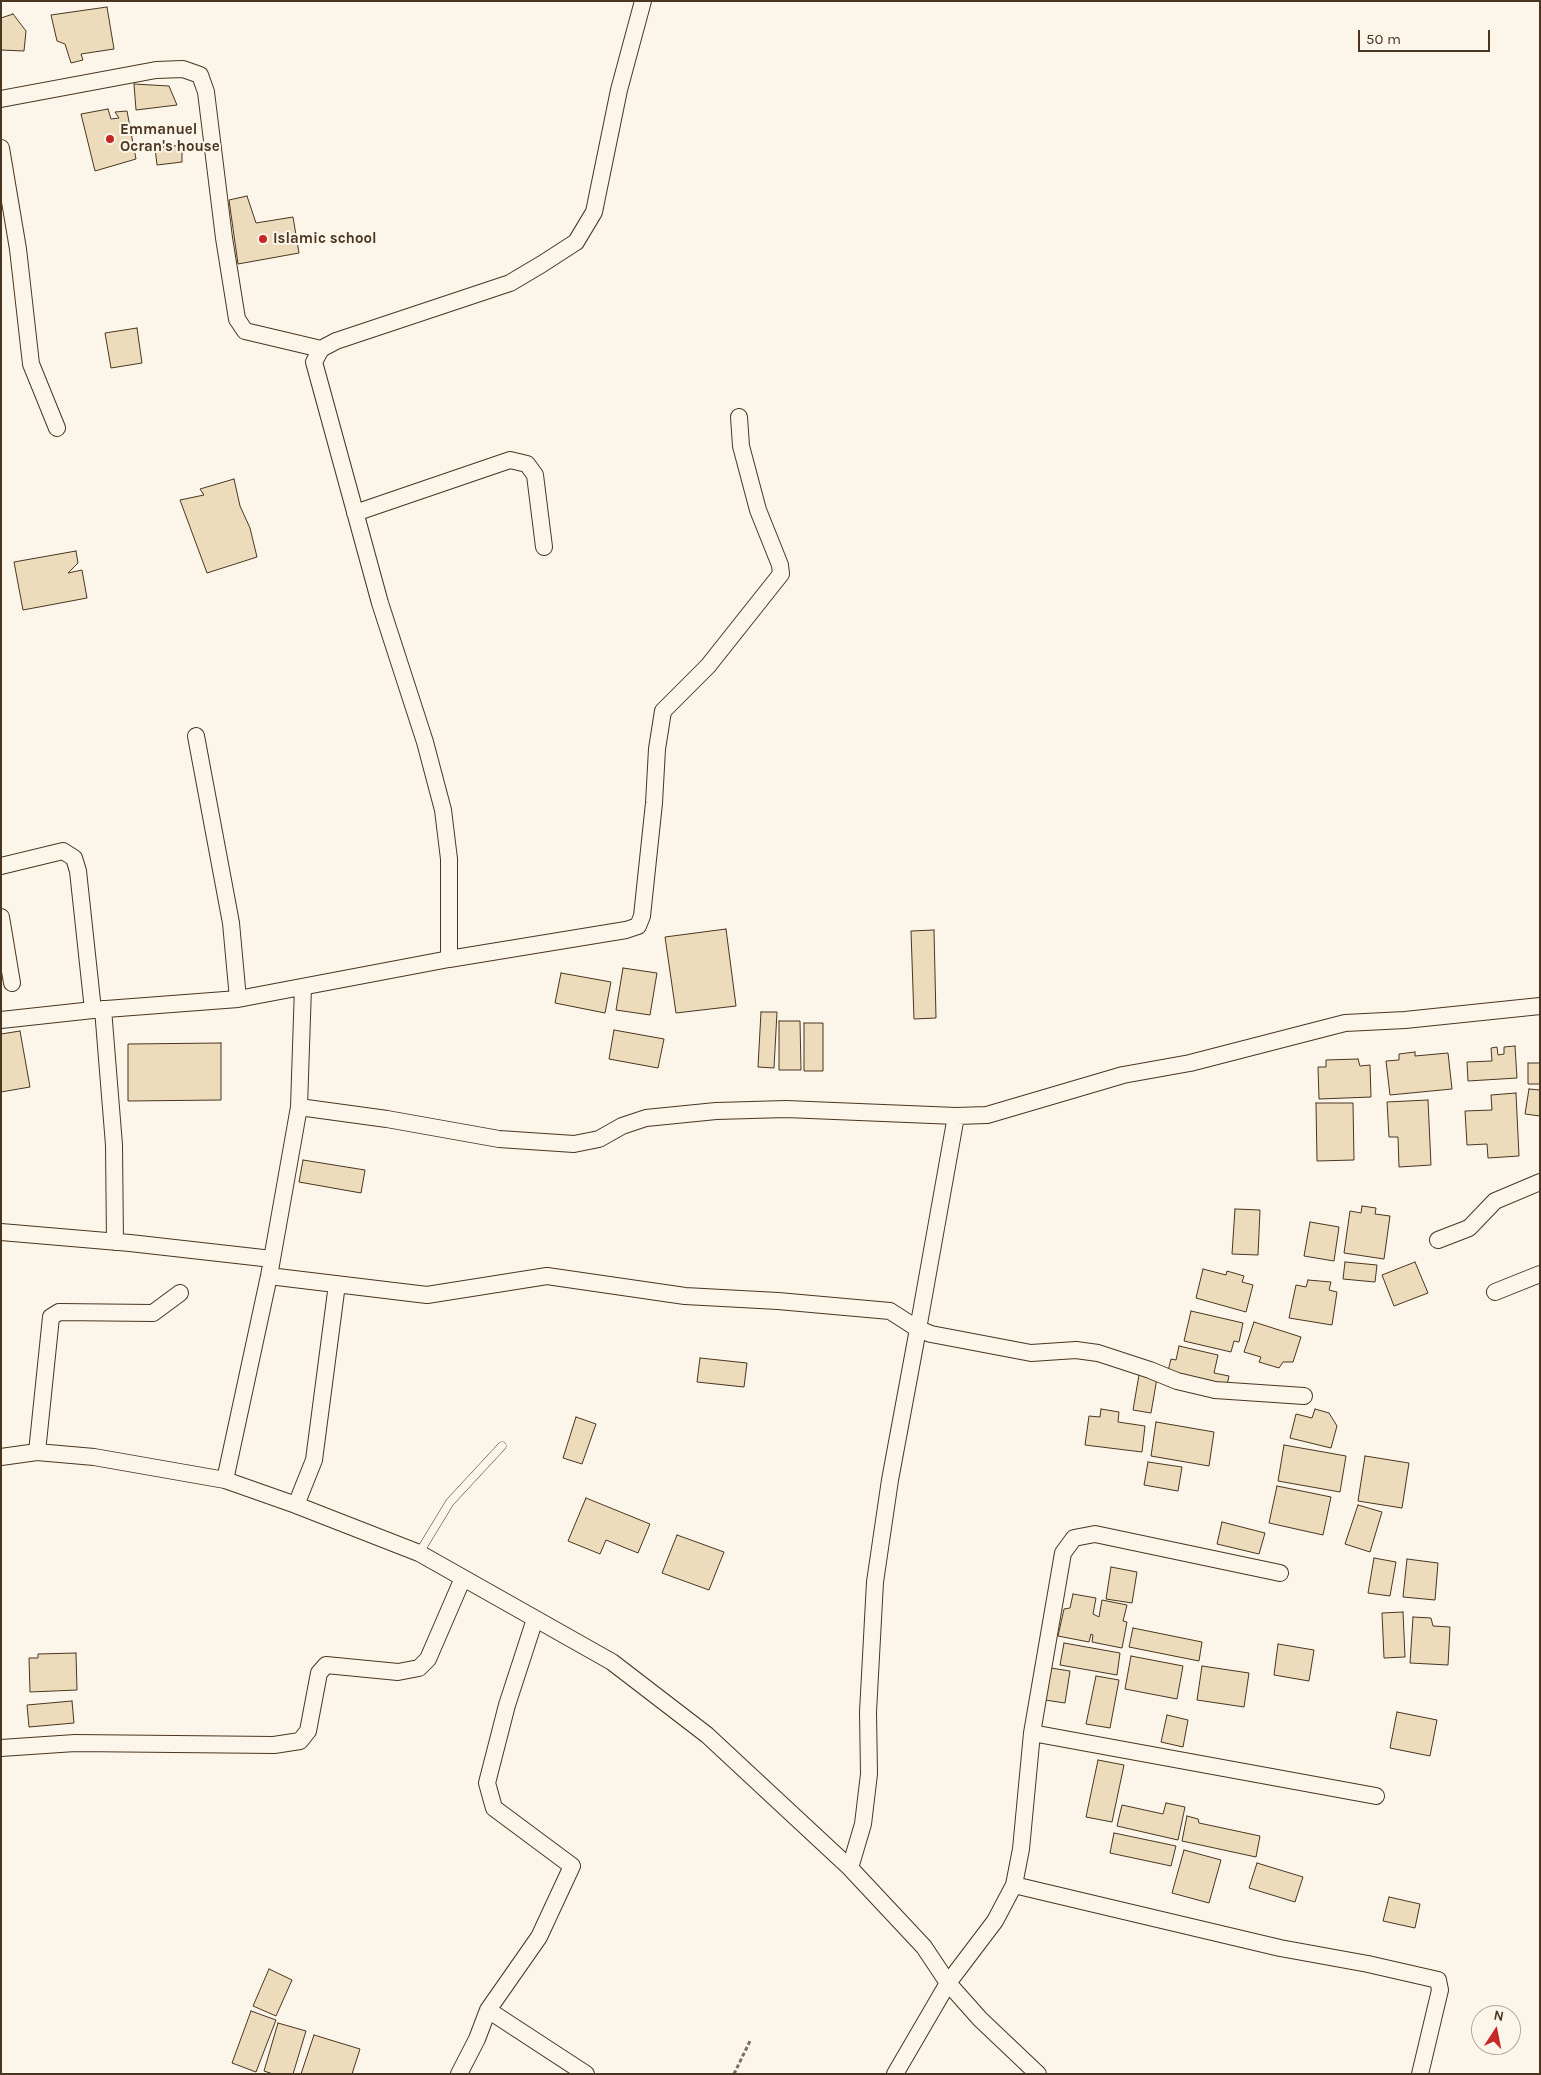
<!DOCTYPE html>
<style>
body{margin:0}
#map{position:relative;width:1541px;height:2075px;overflow:hidden;background:#fbf6e9;font-family:Karla,sans-serif}
canvas{display:block}
.frame{position:absolute;inset:0;border:2px solid #4a3520;pointer-events:none}
.north{position:absolute;left:1471px;top:2005px;width:50px;height:50px;box-sizing:border-box;background:#fbf6e9;border:1px solid #b4a999;border-radius:50%;rotate:11deg;font-size:14px;font-weight:700;line-height:20px;text-align:center;color:#4a3520}
.north::after{content:'';display:block;margin:auto;width:18px;height:22px;background:#c62828;clip-path:polygon(50% 0,100% 100%,50% 72%,0 100%)}
.scale{position:absolute;left:1358px;top:30px;width:132px;height:22px;box-sizing:border-box;border:2px solid #4a3520;border-top:0;padding-left:6px;font-size:15px;line-height:18px;white-space:nowrap;color:#4a3520;-webkit-text-stroke:4px #fbf6e9;paint-order:stroke}
</style>
<div id="map">
<canvas width="1541" height="2075"></canvas>
<div class="frame"></div>
<div class="north">N</div>
<div class="scale">50 m</div>
</div>
<script>
const ctx = document.querySelector('canvas').getContext('2d');
ctx.lineJoin = 'round';
function fill(path, color) { ctx.fillStyle = color; ctx.fill(path, 'evenodd'); }
const toPath = rows => new Path2D(rows.map(r => 'M' + r).join(''));
function stroke(path, color, width, dash) { ctx.strokeStyle = color; ctx.lineWidth = width; ctx.lineCap = dash ? 'butt' : 'round'; ctx.setLineDash(dash || []); ctx.stroke(path); }
function write(font, color, halo, rows, align = 'center') {
  ctx.font = font + ' Karla,sans-serif'; ctx.lineWidth = 4; ctx.setLineDash([]); ctx.textBaseline = 'middle'; ctx.strokeStyle = halo; ctx.fillStyle = color; for (const [text, x, y, turn = 0] of rows) {
    ctx.save(); ctx.translate(x, y); ctx.rotate((+turn || 0) * Math.PI / 180); ctx.textAlign = isNaN(turn) ? turn : align; if (halo) ctx.strokeText(text, 0, 0); ctx.fillText(text, 0, 0); ctx.restore();
  }
}
const building = toPath([
 [107,7,114,49,81,54,83,60,71,63,65,44,57,41,51,15,107,7],
 [13,14,26,31,24,51,1,50,1,18,13,14],
 [134,84,169,86,177,105,136,110,134,84],
 [108,109,111,119,119,118,115,112,127,111,136,159,95,171,81,114,108,109],
 [182,145,182,162,157,165,155,148,182,145],
 [247,196,256,223,293,217,299,253,238,264,229,200,247,196],
 [137,328,142,363,111,368,105,333,137,328],
 [234,479,240,506,250,528,257,557,207,573,180,500,204,495,200,489,234,479],
 [76,551,78,563,68,573,82,570,87,598,23,610,14,562,76,551],
 [726,929,736,1006,676,1013,665,937,726,929],
 [934,930,936,1018,914,1019,911,931,934,930],
 [623,968,657,973,650,1015,616,1010,623,968],
 [561,973,611,982,605,1013,555,1003,561,973],
 [761,1012,777,1012,774,1068,758,1067,761,1012],
 [779,1021,800,1021,801,1070,779,1070,779,1021],
 [804,1023,823,1023,823,1071,804,1071,804,1023],
 [614,1030,664,1039,658,1068,609,1059,614,1030],
 [20,1031,30,1087,1,1092,1,1034,20,1031],
 [221,1043,221,1100,128,1101,128,1044,221,1043],
 [1515,1046,1517,1078,1468,1081,1467,1062,1492,1061,1491,1048,1497,1047,1498,1055,1504,1054,1504,1047,1515,1046],
 [1415,1052,1415,1056,1448,1053,1452,1089,1390,1095,1386,1061,1399,1060,1399,1054,1415,1052],
 [1358,1059,1360,1066,1370,1065,1371,1097,1319,1099,1318,1067,1326,1067,1326,1060,1358,1059],
 [1528,1063,1540,1063,1540,1084,1528,1084,1528,1063],
 [1529,1089,1540,1090,1540,1116,1525,1114,1529,1089],
 [1516,1093,1519,1156,1488,1158,1487,1144,1467,1145,1465,1111,1492,1110,1491,1095,1516,1093],
 [1428,1100,1431,1165,1399,1167,1398,1137,1389,1137,1387,1102,1428,1100],
 [1316,1103,1353,1103,1354,1160,1317,1161,1316,1103],
 [303,1160,365,1170,361,1193,299,1182,303,1160],
 [1362,1206,1376,1208,1375,1214,1390,1216,1384,1259,1344,1253,1350,1211,1361,1213,1362,1206],
 [1235,1209,1260,1210,1258,1255,1232,1254,1235,1209],
 [1310,1222,1339,1227,1334,1261,1304,1256,1310,1222],
 [1345,1262,1377,1265,1375,1282,1343,1279,1345,1262],
 [1415,1262,1428,1293,1394,1306,1382,1275,1415,1262],
 [1203,1269,1226,1275,1227,1271,1244,1276,1242,1282,1253,1285,1246,1312,1196,1298,1203,1269],
 [1308,1280,1331,1282,1329,1290,1337,1292,1332,1325,1289,1318,1296,1285,1306,1287,1308,1280],
 [1191,1311,1243,1323,1239,1342,1234,1341,1231,1352,1184,1341,1191,1311],
 [1254,1322,1301,1337,1293,1362,1283,1362,1279,1368,1259,1362,1261,1357,1244,1352,1254,1322],
 [1179,1346,1218,1355,1214,1373,1229,1376,1227,1385,1168,1371,1171,1359,1176,1360,1179,1346],
 [700,1358,747,1363,744,1387,697,1382,700,1358],
 [1139,1375,1157,1378,1151,1413,1133,1410,1139,1375],
 [1101,1409,1119,1412,1118,1422,1145,1426,1142,1452,1085,1445,1089,1416,1100,1417,1101,1409],
 [1315,1409,1329,1413,1337,1426,1331,1448,1290,1438,1296,1414,1312,1418,1315,1409],
 [576,1417,596,1424,582,1464,563,1458,576,1417],
 [1156,1422,1214,1432,1209,1466,1151,1456,1156,1422],
 [1284,1445,1346,1456,1340,1492,1278,1481,1284,1445],
 [1365,1456,1409,1463,1402,1508,1358,1501,1365,1456],
 [1148,1462,1182,1467,1178,1491,1144,1485,1148,1462],
 [1277,1486,1331,1497,1323,1535,1269,1523,1277,1486],
 [586,1498,650,1524,638,1553,606,1540,600,1554,568,1541,586,1498],
 [1358,1505,1382,1512,1370,1552,1345,1544,1358,1505],
 [1222,1522,1265,1533,1259,1554,1217,1544,1222,1522],
 [677,1535,724,1552,709,1590,662,1573,677,1535],
 [1374,1558,1396,1562,1390,1596,1368,1593,1374,1558],
 [1407,1559,1438,1563,1435,1600,1403,1597,1407,1559],
 [1111,1567,1137,1572,1132,1603,1106,1599,1111,1567],
 [1073,1594,1096,1598,1093,1614,1099,1617,1102,1600,1127,1605,1123,1621,1127,1622,1122,1648,1092,1642,1093,1635,1091,1634,1089,1642,1058,1636,1064,1609,1070,1608,1073,1594],
 [1403,1612,1405,1657,1384,1658,1382,1613,1403,1612],
 [1413,1617,1431,1618,1433,1626,1450,1627,1448,1665,1410,1663,1413,1617],
 [1133,1628,1202,1642,1199,1661,1129,1647,1133,1628],
 [1064,1643,1120,1653,1117,1675,1060,1665,1064,1643],
 [1278,1644,1314,1650,1309,1681,1274,1675,1278,1644],
 [76,1653,77,1690,30,1692,29,1658,38,1658,38,1654,76,1653],
 [1131,1656,1183,1666,1177,1699,1125,1689,1131,1656],
 [1202,1666,1249,1673,1244,1707,1197,1700,1202,1666],
 [1051,1668,1070,1671,1065,1703,1045,1700,1051,1668],
 [1096,1676,1119,1680,1110,1728,1086,1724,1096,1676],
 [72,1701,74,1723,29,1727,27,1705,72,1701],
 [1397,1712,1437,1720,1430,1756,1390,1748,1397,1712],
 [1167,1715,1188,1720,1183,1747,1161,1742,1167,1715],
 [1098,1760,1124,1765,1112,1822,1086,1817,1098,1760],
 [1166,1803,1185,1807,1178,1840,1117,1826,1122,1805,1163,1814,1166,1803],
 [1187,1816,1198,1819,1199,1823,1260,1836,1256,1857,1182,1841,1187,1816],
 [1114,1833,1176,1846,1171,1866,1110,1853,1114,1833],
 [1184,1850,1221,1860,1209,1903,1172,1893,1184,1850],
 [1257,1863,1303,1877,1295,1902,1249,1888,1257,1863],
 [1389,1897,1420,1904,1415,1928,1383,1921,1389,1897],
 [269,1969,292,1980,276,2016,253,2006,269,1969],
 [251,2011,276,2020,256,2072,232,2063,251,2011],
 [278,2023,306,2031,293,2074,273,2074,264,2071,278,2023],
 [314,2035,360,2049,352,2074,301,2074,314,2035]
]);
fill(building, '#ecdcbc');
stroke(building, '#4a3520', 1);
const service = toPath([
 [419,1553,450,1502,502,1446]
]);
const minor = toPath([
 [1,99,156,70,183,69,200,75,206,92,224,238,237,319,245,331,321,349],
 [1,148,18,249,31,364,57,428],
 [355,513,510,460,527,464,535,475,544,547],
 [196,736,231,923,238,999],
 [1,866,63,851,74,858,78,871,93,1010],
 [1,917,12,983],
 [449,959,449,859,443,810,425,742,380,603,314,362,321,349,336,341,510,283,542,264,576,242,594,212,619,90,643,1],
 [103,1009,114,1145,115,1242],
 [1,1020,93,1010,238,999,449,959,626,930,638,926,642,916,654,803,657,749,663,711,708,666,781,574,780,565,758,510,741,446,739,417],
 [299,1107,387,1119,499,1139,574,1144,599,1139,622,1126,646,1118,716,1111,786,1109,956,1116,987,1115,1123,1075,1190,1063,1345,1023,1405,1020,1540,1006],
 [1,1232,130,1243,272,1259],
 [1438,1240,1469,1228,1495,1201,1540,1182],
 [269,1276,427,1295,547,1276,685,1296,778,1301,890,1311,918,1329,956,1116],
 [1495,1292,1540,1274],
 [37,1452,51,1317,59,1312,153,1313,180,1293],
 [1,1457,37,1452,94,1457,225,1480,296,1505,419,1553,612,1662,707,1735,850,1868,924,1947,948,1983,980,2019,1038,2074],
 [225,1480,269,1276,299,1107,303,987],
 [296,1505,314,1460,337,1284],
 [1032,1733,1376,1796],
 [1,1748,75,1743,274,1745,300,1741,308,1731,319,1673,326,1665,398,1672,419,1668,428,1659,463,1578],
 [850,1868,863,1824,869,1774,868,1712,875,1582,890,1480,918,1329,931,1334,1031,1353,1076,1350,1098,1353,1150,1370,1177,1381,1215,1390,1304,1396],
 [1014,1885,1280,1948,1368,1964,1438,1980,1440,1990,1420,2074],
 [488,2010,586,2074],
 [459,2074,477,2039,488,2010,539,1937,572,1866,494,1808,487,1783,507,1705,535,1619],
 [895,2074,948,1983,995,1921,1014,1885,1021,1849,1032,1733,1063,1553,1074,1538,1095,1534,1280,1573]
]);
stroke(service, '#4a3520', 9);
stroke(minor, '#4a3520', 18);
stroke(toPath([
 [734,2074,751,2039]
]), '#7f6f5c', 3, [4, 2.5]);
stroke(service, '#fbf6e9', 8);
stroke(minor, '#fbf6e9', 16);
for (const [x, y, r, color] of [
 [110,139,5,"#c62828"],
 [263,239,5,"#c62828"]
]) { const dot = new Path2D(); dot.arc(x, y, r, 0, 2 * Math.PI); ctx.fillStyle = color; ctx.fill(dot); stroke(dot, '#fbf6e9', 2); }
write('bold 15px', '#4a3520', '#fbf6e9', [
 ["Emmanuel",120,130],
 ["Ocran's house",120,147],
 ["Islamic school",273,239]
], 'left');
</script>
